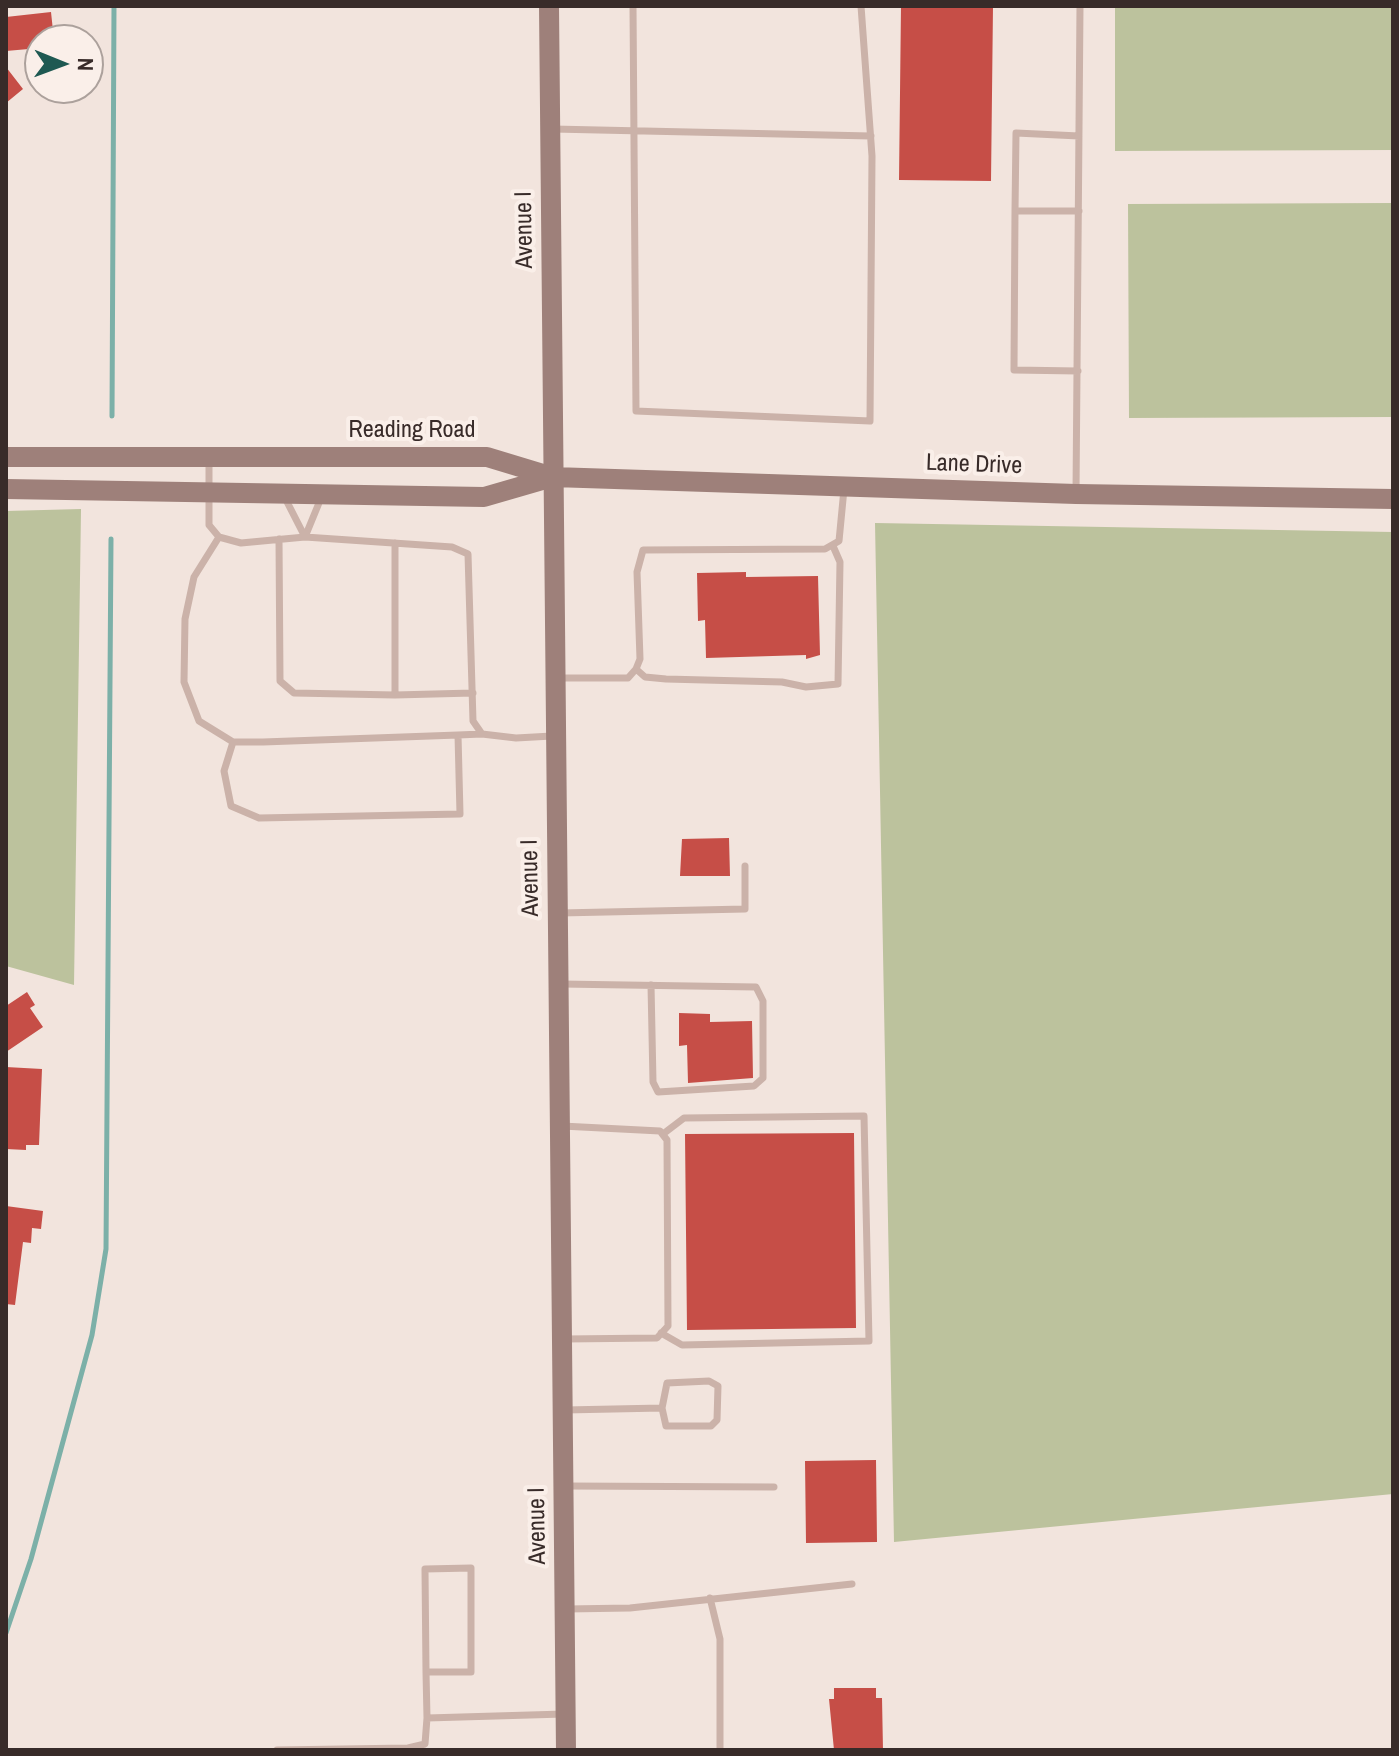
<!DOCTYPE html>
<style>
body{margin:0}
#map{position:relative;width:1399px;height:1756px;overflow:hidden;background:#f2e4dd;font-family:"Archivo Narrow",sans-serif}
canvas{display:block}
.frame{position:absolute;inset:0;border:8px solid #382b29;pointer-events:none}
.north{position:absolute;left:24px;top:24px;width:80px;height:80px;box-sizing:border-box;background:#faefe9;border:2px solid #aca19c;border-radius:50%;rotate:91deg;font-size:22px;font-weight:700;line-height:32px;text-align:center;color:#382b29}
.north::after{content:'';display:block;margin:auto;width:28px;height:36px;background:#1e5952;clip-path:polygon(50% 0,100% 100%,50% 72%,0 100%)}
</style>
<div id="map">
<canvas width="1399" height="1756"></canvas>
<div class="frame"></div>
<div class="north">N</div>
</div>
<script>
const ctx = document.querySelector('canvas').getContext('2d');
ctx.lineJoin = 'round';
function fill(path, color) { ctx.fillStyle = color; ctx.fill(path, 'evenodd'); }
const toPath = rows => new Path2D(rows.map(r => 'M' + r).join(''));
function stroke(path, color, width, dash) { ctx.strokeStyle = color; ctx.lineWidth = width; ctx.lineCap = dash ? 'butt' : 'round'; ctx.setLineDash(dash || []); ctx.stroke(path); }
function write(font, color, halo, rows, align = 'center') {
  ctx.font = font + ' "Archivo Narrow",sans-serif'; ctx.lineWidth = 8; ctx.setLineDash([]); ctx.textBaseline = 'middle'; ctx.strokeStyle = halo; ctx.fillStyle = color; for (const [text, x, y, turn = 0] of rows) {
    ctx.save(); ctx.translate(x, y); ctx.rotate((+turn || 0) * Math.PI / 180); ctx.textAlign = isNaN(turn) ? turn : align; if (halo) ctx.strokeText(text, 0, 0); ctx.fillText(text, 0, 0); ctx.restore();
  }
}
fill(toPath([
 [1115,6,1393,6,1393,150,1115,151],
 [1393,203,1393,417,1129,418,1128,204],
 [81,509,81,510,74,985,6,966,6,511],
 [875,523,1393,532,1393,1494,894,1542]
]), '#bcc29d');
stroke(toPath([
 [112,416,114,6],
 [6,1633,31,1559,92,1335,106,1249,111,539]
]), '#7cb0a8', 5);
fill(toPath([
 [901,6,993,6,991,181,899,180],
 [51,12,54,40,40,40,40,48,6,51,6,17],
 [6,67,23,89,6,103],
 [746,572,746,577,818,576,820,655,806,659,806,655,706,658,705,620,698,621,697,573],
 [729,838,730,876,680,876,682,839],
 [27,992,35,1005,30,1008,43,1027,6,1052,6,1006],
 [679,1013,710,1014,710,1022,752,1021,753,1078,688,1083,687,1045,679,1046],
 [6,1067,42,1069,39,1145,26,1145,26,1150,6,1149],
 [854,1133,856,1328,687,1330,685,1134],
 [6,1206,43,1211,41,1229,32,1228,31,1243,23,1242,15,1305,6,1304],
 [876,1460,877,1542,806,1543,805,1461],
 [834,1688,876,1688,876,1698,882,1698,883,1750,834,1750,829,1699,834,1699]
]), '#c64e47');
stroke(toPath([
 [633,6,636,411,870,421,872,156,861,6],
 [553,129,871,136],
 [1015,211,1016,133,1079,136],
 [1078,371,1014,370,1015,211,1079,211],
 [209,459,209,525,219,537,241,543,305,537,452,547,468,554,473,721,482,734,516,738,552,736],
 [1076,492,1080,6],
 [284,496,305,537],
 [219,537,194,577,185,619,184,682,199,721,233,742],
 [305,537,321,498],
 [279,539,280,681,294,693,395,695],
 [395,543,395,695,473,693],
 [636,669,645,677,666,679,782,682,806,687,838,684,840,562,833,546],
 [556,678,628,678,636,669,640,659,637,572,643,550,825,549,839,541,844,489],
 [458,735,460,814,259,818,231,806,224,771,233,742,263,742,458,735,482,734],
 [560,913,745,909,745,866],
 [561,984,756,987,763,1001,763,1078,754,1086,658,1092,653,1082,651,985],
 [562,1126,660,1131,667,1140,668,1326,657,1338,565,1339],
 [661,1333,682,1345,869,1341,864,1116,684,1118,663,1134],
 [565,1410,662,1408,667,1383,709,1381,718,1386,717,1420,711,1426,666,1426,662,1408],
 [566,1486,774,1487],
 [710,1598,720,1639,720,1750],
 [567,1609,630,1608,852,1584],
 [426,1672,471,1672,471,1568,425,1569,426,1672,427,1718],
 [277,1750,408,1748,425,1744,427,1718,564,1714]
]), '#cbb2a9', 7);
stroke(toPath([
 [549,6,566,1750],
 [6,457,487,457,553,477,1076,494,1393,499],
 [6,489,484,497,553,477]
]), '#9e807a', 20);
write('24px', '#382b29', '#faefe9', [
 ["Avenue I",525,230,-91],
 ["Reading Road",412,431],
 ["Lane Drive",974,465,2],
 ["Avenue I",531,878,-91],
 ["Avenue I",538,1526,-91]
]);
</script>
